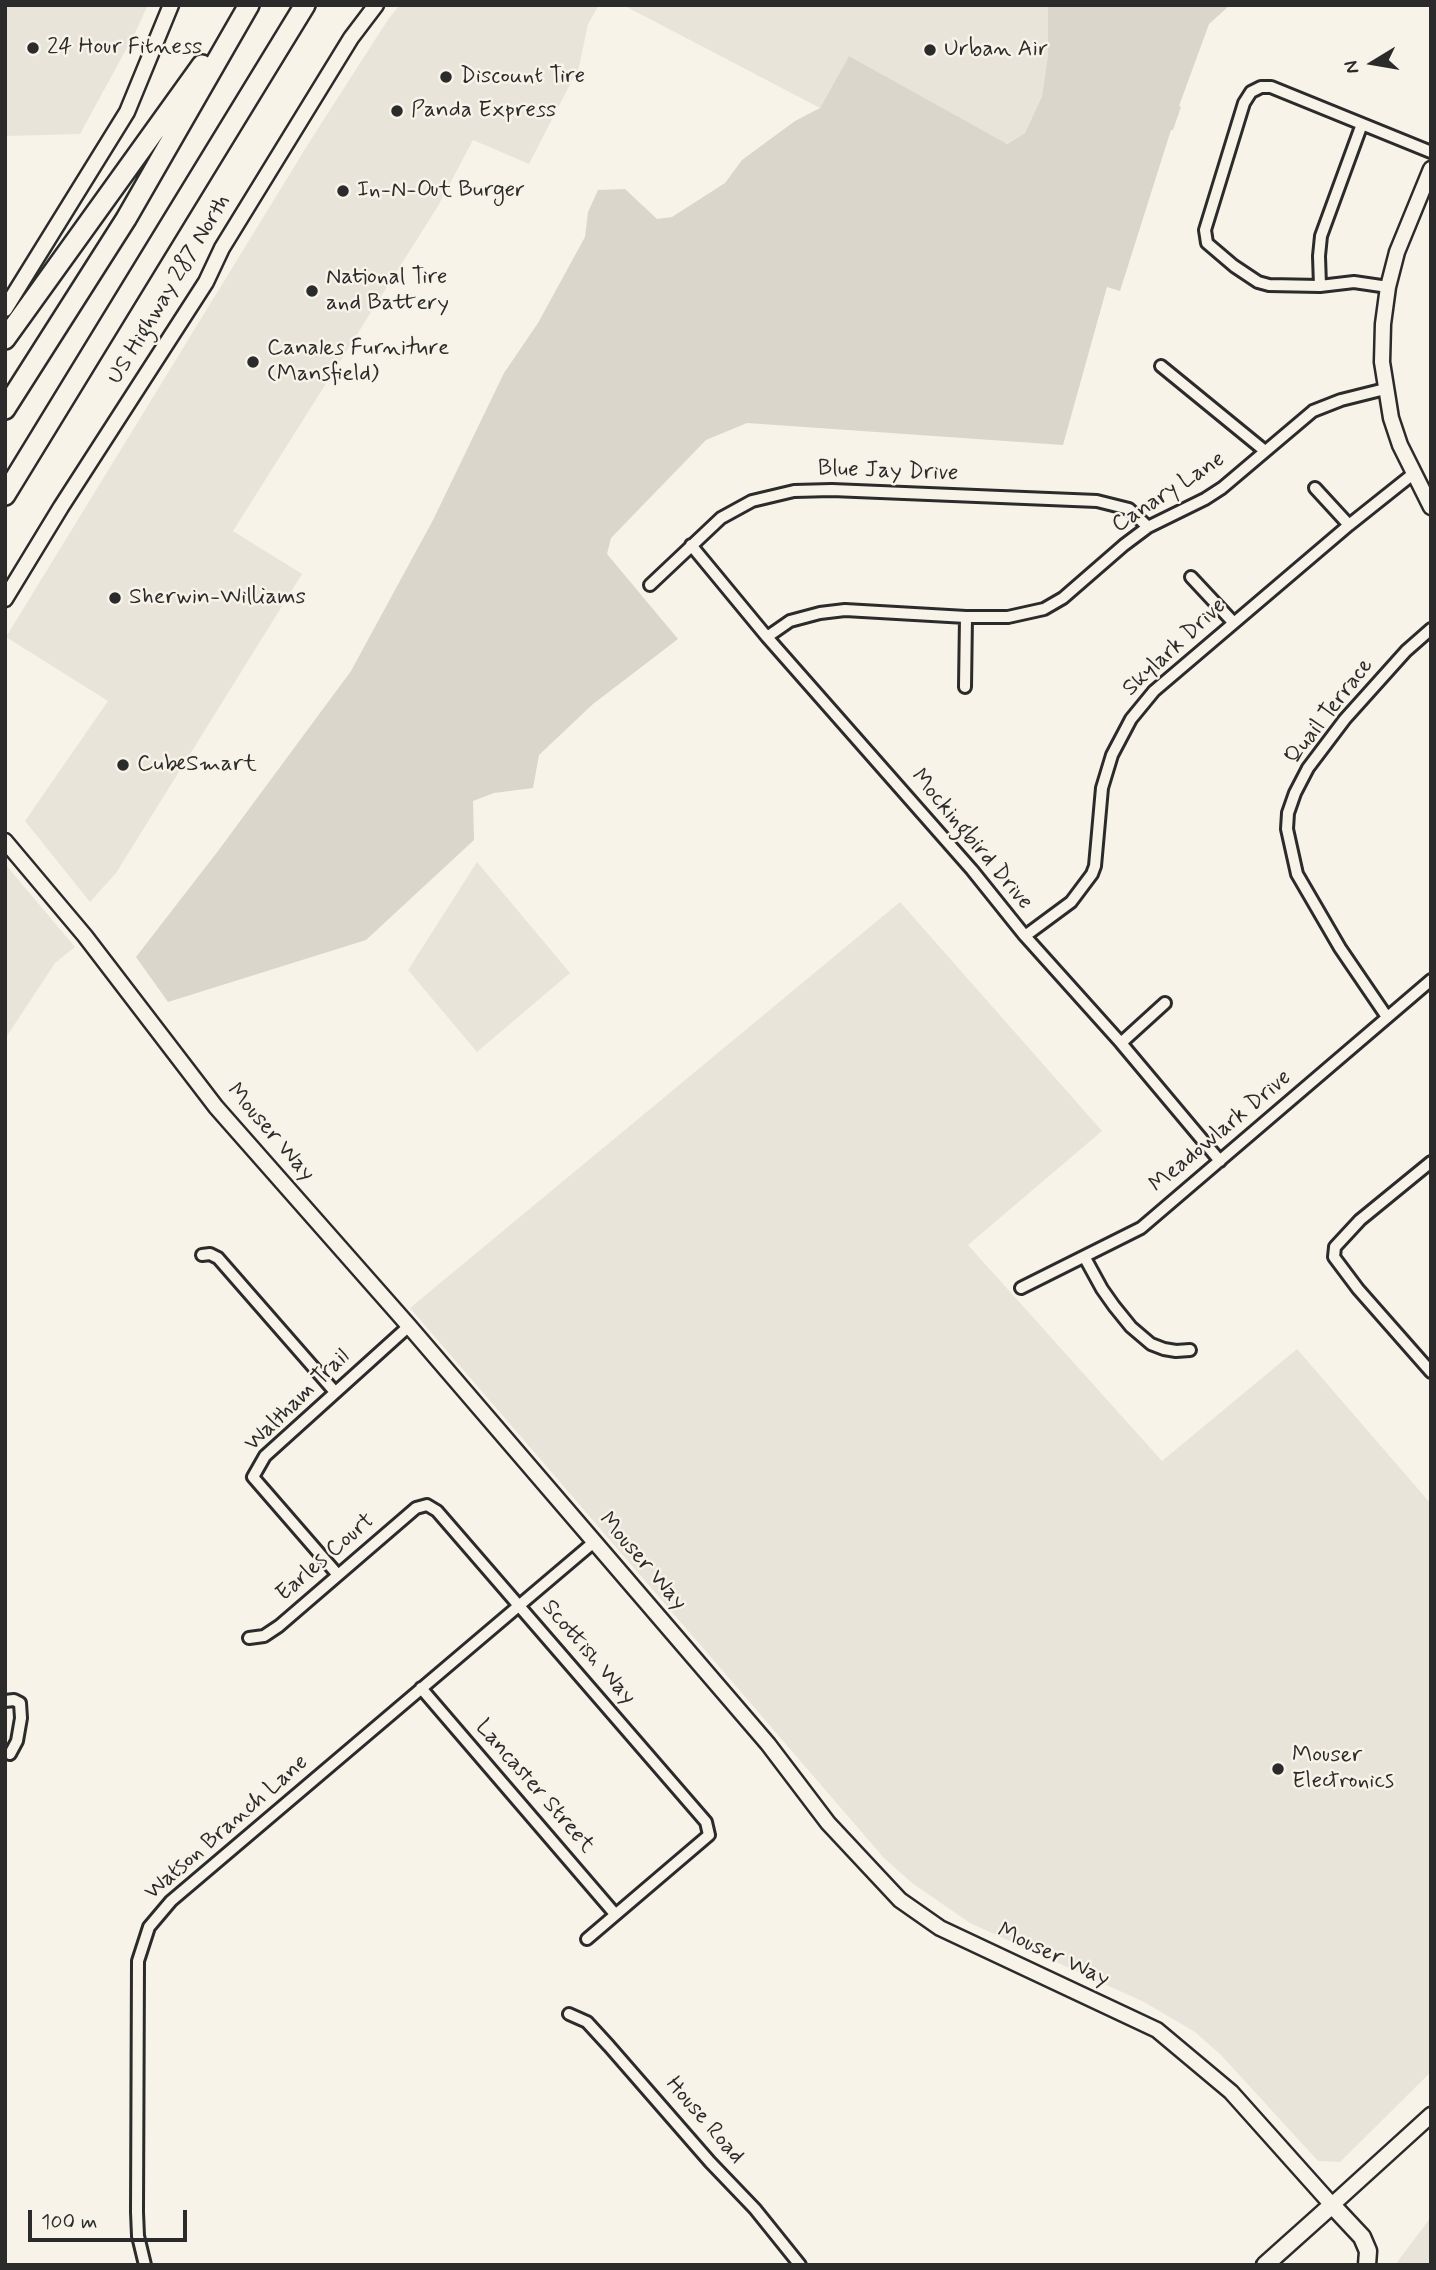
<!DOCTYPE html>
<style>
body{margin:0}
#map{position:relative;width:1436px;height:2270px;overflow:hidden;background:#f7f3e8;font-family:Mynerve,sans-serif}
canvas{display:block}
.frame{position:absolute;inset:0;border:7px solid #2b2b2b;pointer-events:none}
.north{position:absolute;left:1338px;top:28px;width:70px;height:70px;-webkit-text-stroke:5px #f7f3e8;paint-order:stroke;rotate:259deg;font-size:19px;font-weight:700;line-height:28px;text-align:center;color:#2b2b2b}
.north::after{content:'';display:block;margin:auto;width:24px;height:32px;background:#2b2b2b;clip-path:polygon(50% 0,100% 100%,50% 72%,0 100%)}
.scale{position:absolute;left:28px;top:2210px;width:159px;height:32px;box-sizing:border-box;border:4px solid #2b2b2b;border-top:0;padding-left:9px;font-size:21px;line-height:24px;white-space:nowrap;color:#2b2b2b;-webkit-text-stroke:5px #f7f3e8;paint-order:stroke}
</style>
<div id="map">
<canvas width="1436" height="2270"></canvas>
<div class="frame"></div>
<div class="north">N</div>
<div class="scale">100 m</div>
</div>
<script>
const ctx = document.querySelector('canvas').getContext('2d');
ctx.lineJoin = 'round';
function fill(path, color) { ctx.fillStyle = color; ctx.fill(path, 'evenodd'); }
const toPath = rows => new Path2D(rows.map(r => 'M' + r).join(''));
function stroke(path, color, width, dash) { ctx.strokeStyle = color; ctx.lineWidth = width; ctx.lineCap = dash ? 'butt' : 'round'; ctx.setLineDash(dash || []); ctx.stroke(path); }
function write(font, color, halo, rows, align = 'center') {
  ctx.font = font + ' Mynerve,sans-serif'; ctx.lineWidth = 5; ctx.setLineDash([]); ctx.textBaseline = 'middle'; ctx.strokeStyle = halo; ctx.fillStyle = color; for (const [text, x, y, turn = 0] of rows) {
    ctx.save(); ctx.translate(x, y); ctx.rotate((+turn || 0) * Math.PI / 180); ctx.textAlign = isNaN(turn) ? turn : align; if (halo) ctx.strokeText(text, 0, 0); ctx.fillText(text, 0, 0); ctx.restore();
  }
}
fill(toPath([
 [5,5,148,5,134,35,80,134,5,136],
 [400,5,599,5,588,24,579,67,529,164,473,140,438,206,233,531,302,574,116,873,90,902,25,821,108,701,6,637,310,141,389,18],
 [623,5,1048,5,1048,55,1042,96,1025,133,1006,144,849,56,820,108],
 [477,862,570,973,477,1052,408,970],
 [5,864,75,947,55,963,5,1039],
 [900,902,1102,1131,968,1245,1162,1461,1297,1349,1431,1504,1431,2072,1340,2162,1318,2161,1221,2055,1195,2032,1144,2002,970,1923,912,1883,884,1858,410,1308],
 [1431,2217,1431,2265,1395,2265]
]), '#e8e4da');
fill(toPath([
 [1048,5,1230,5,1209,24,1179,106,1181,107,1173,130,1171,130,1120,291,1107,287,1063,445,747,423,706,440,611,538,607,554,678,639,593,704,539,755,533,788,494,793,473,801,474,840,366,940,168,1002,136,957,218,851,351,671,433,520,504,373,538,323,585,237,588,212,598,190,625,189,657,219,672,217,725,183,742,160,795,121,820,108,849,56,1007,144,1025,133,1042,96,1048,55]
]), '#dad6cc');
const street = toPath([
 [1320,286,1319,256,1321,236,1362,124],
 [1388,287,1354,282,1320,286,1269,285,1258,282,1234,266,1207,243,1205,230,1244,103,1251,92,1261,87,1271,87,1431,152],
 [1161,366,1265,451],
 [1315,488,1349,525],
 [691,545,767,637,972,870,1025,936,1121,1043,1220,1161],
 [1191,577,1233,622],
 [650,585,721,518,752,501,794,491,832,490,1097,501,1129,509,1148,527],
 [767,637,790,621,820,613,845,610,966,617,1008,617,1044,609,1063,598,1124,545,1148,527,1205,499,1222,488,1313,411,1341,400,1385,389],
 [965,687,966,617],
 [1025,936,1071,902,1092,874,1095,866,1102,788,1112,755,1131,719,1154,691,1349,525,1413,474],
 [1387,1017,1340,948,1297,874,1287,829,1288,813,1295,793,1308,768,1345,719,1406,651,1431,629],
 [1121,1043,1165,1003],
 [1431,1162,1360,1220,1335,1247,1334,1257,1358,1289,1431,1372],
 [202,1255,210,1254,218,1258,335,1392],
 [1085,1258,1102,1289,1114,1306,1131,1327,1151,1344,1164,1349,1176,1351,1190,1350],
 [1021,1288,1141,1228,1431,980],
 [338,1575,253,1477,265,1456,409,1326],
 [249,1638,264,1636,279,1626,416,1508,427,1505,437,1511,706,1822,709,1835,587,1939],
 [421,1688,615,1914],
 [5,1701,14,1700,20,1703,21,1718,17,1741,10,1754],
 [569,2014,587,2022,609,2046,710,2162,755,2209,800,2265],
 [145,2265,138,2236,137,2212,138,1961,149,1927,171,1901,594,1542]
]);
const secondary = toPath([
 [1431,169,1397,252,1388,287,1383,324,1382,362,1391,418,1400,445,1431,507],
 [5,309,127,112,171,5],
 [5,599,61,507,206,282,222,248,351,38,376,5],
 [5,841,85,936,216,1107,409,1326,768,1744,828,1823,900,1900,940,1928,1157,2030,1231,2092,1332,2205,1431,2115]
]);
const primary = toPath([
 [1265,2265,1332,2205,1362,2237,1368,2251,1367,2265]
]);
const highway = toPath([
 [5,339,202,65],
 [5,409,126,219,249,5],
 [5,495,305,5]
]);
stroke(street, '#2b2b2b', 16);
stroke(secondary, '#2b2b2b', 19);
stroke(primary, '#2b2b2b', 21);
stroke(highway, '#2b2b2b', 24);
stroke(street, '#f7f3e8', 10);
stroke(secondary, '#f7f3e8', 14);
stroke(primary, '#f7f3e8', 16);
stroke(highway, '#f7f3e8', 19);
for (const [x, y, r, color] of [
 [33,48,7,"#2b2b2b"],
 [930,50,7,"#2b2b2b"],
 [446,77,7,"#2b2b2b"],
 [397,111,7,"#2b2b2b"],
 [343,191,7,"#2b2b2b"],
 [312,291,7,"#2b2b2b"],
 [253,362,7,"#2b2b2b"],
 [115,598,7,"#2b2b2b"],
 [123,765,7,"#2b2b2b"],
 [1278,1769,7,"#2b2b2b"]
]) { const dot = new Path2D(); dot.arc(x, y, r, 0, 2 * Math.PI); ctx.fillStyle = color; ctx.fill(dot); stroke(dot, '#f7f3e8', 2.5); }
write('23px', '#2b2b2b', '#f7f3e8', [
 ["24 Hour Fitness",47,48],
 ["Urban Air",944,50],
 ["Discount Tire",460,77],
 ["Panda Express",411,111],
 ["In-N-Out Burger",357,191],
 ["National Tire",326,278],
 ["and Battery",326,304],
 ["Canales Furniture",267,349],
 ["(Mansfield)",267,375],
 ["Sherwin-Williams",129,598],
 ["CubeSmart",137,765],
 ["Mouser",1292,1756],
 ["Electronics",1292,1782]
], 'left');
write('23px', '#2b2b2b', '#f7f3e8', [
 ["US Highway 287 North",170,290,-59],
 ["Blue Jay Drive",888,472,2],
 ["Canary Lane",1169,493,-33],
 ["Skylark Drive",1175,648,-43],
 ["Quail Terrace",1330,712,-52],
 ["Mockingbird Drive",971,840,50],
 ["Meadowlark Drive",1221,1132,-40],
 ["Mouser Way",270,1133,49],
 ["Waltham Trail",298,1401,-44],
 ["Earles Court",326,1558,-41],
 ["Mouser Way",642,1562,49],
 ["Scottish Way",588,1653,49],
 ["Lancaster Street",534,1787,49],
 ["Watson Branch Lane",227,1828,-41],
 ["Mouser Way",1053,1956,25],
 ["House Road",704,2121,49]
]);
</script>
